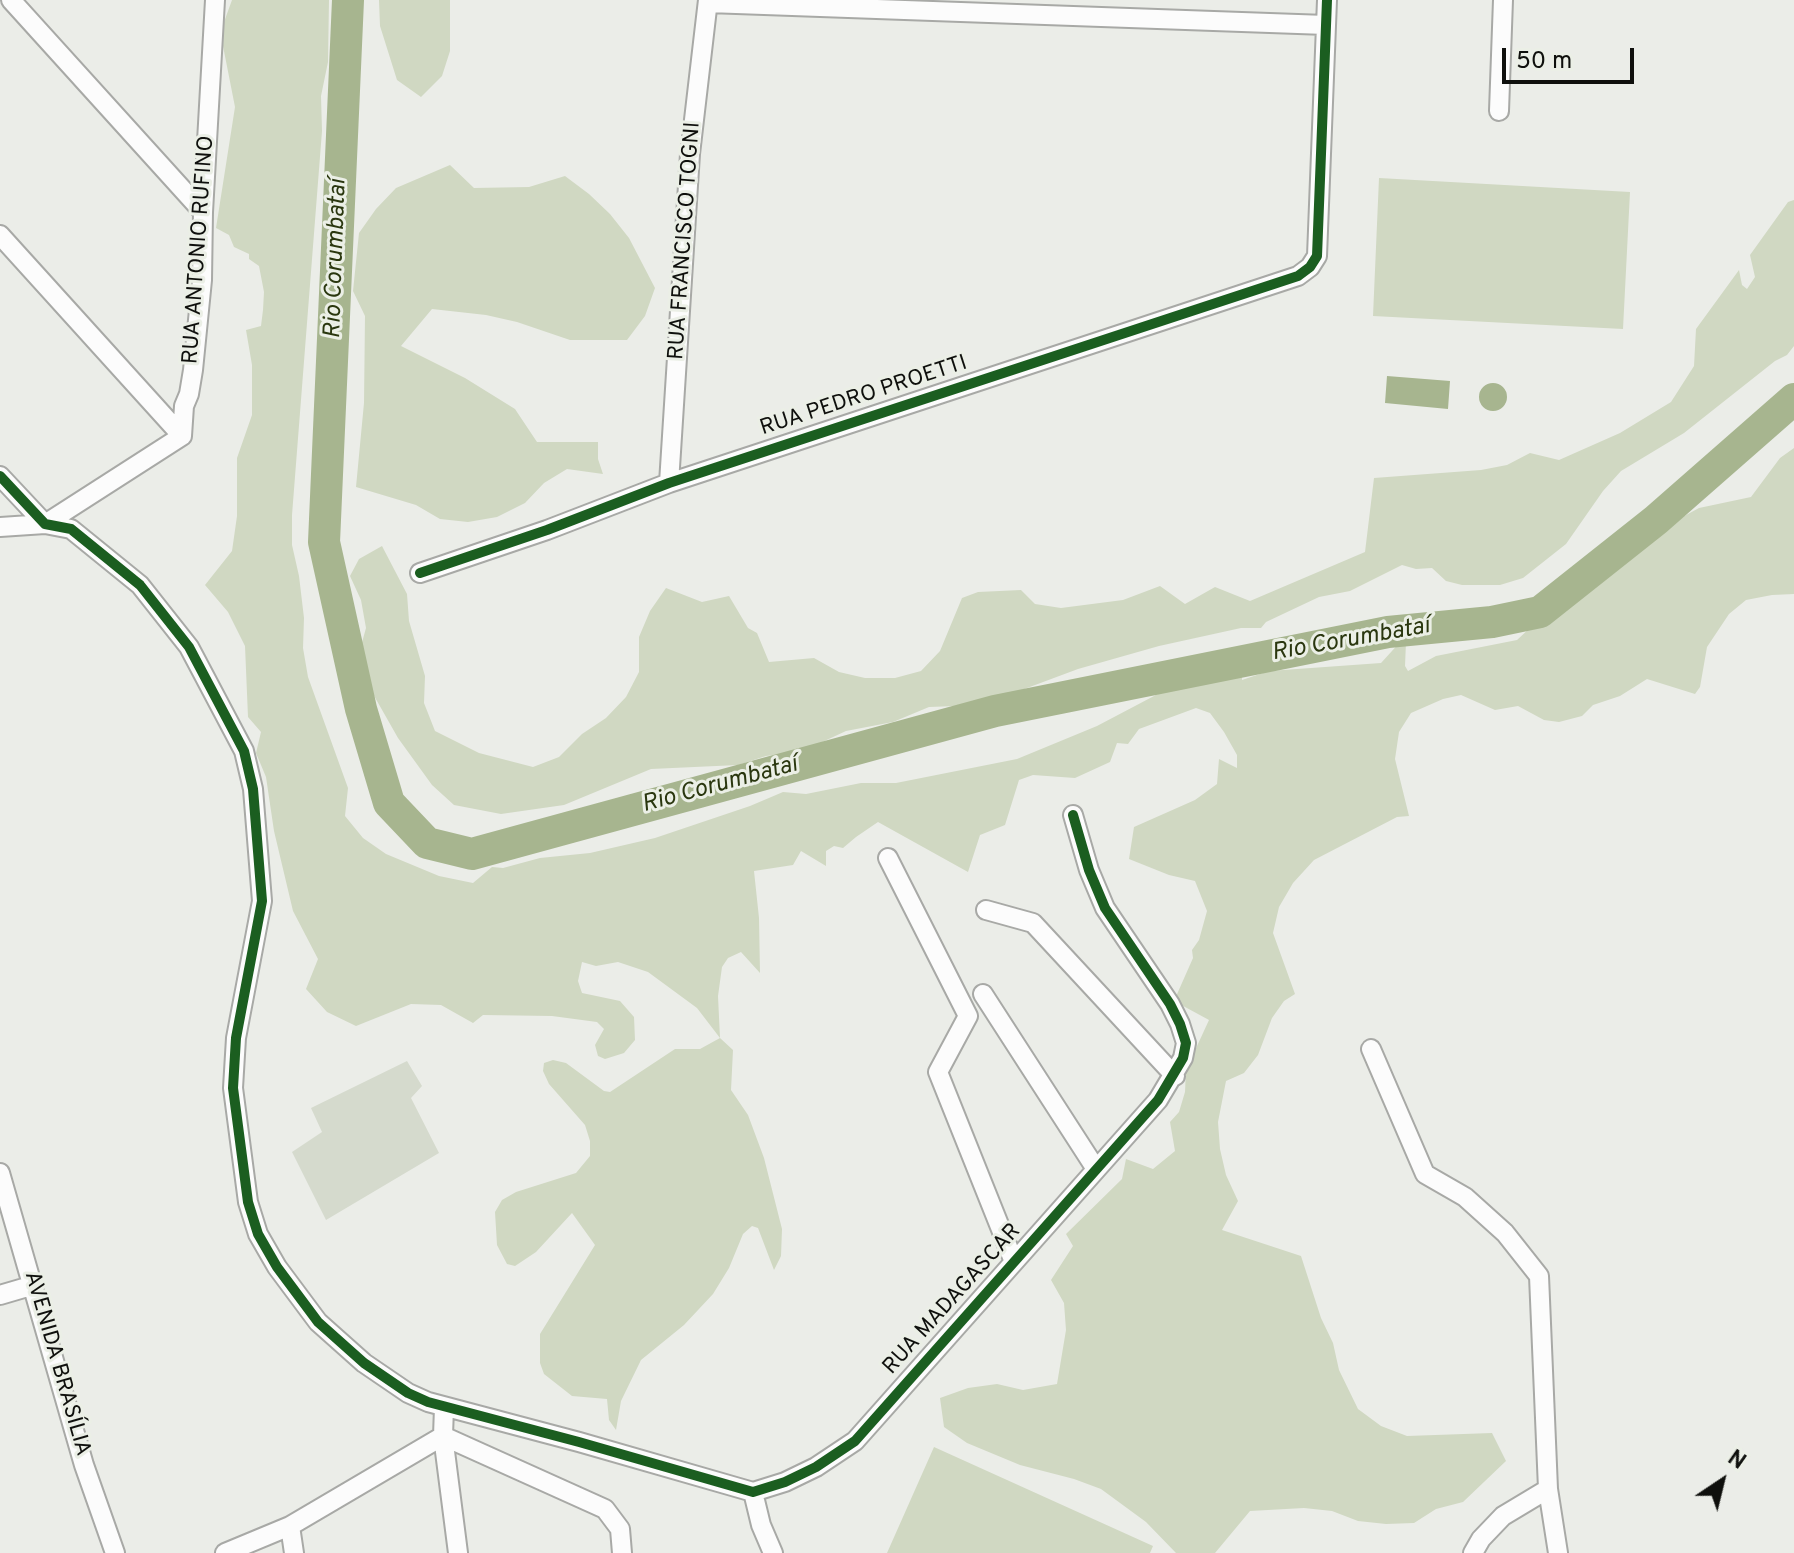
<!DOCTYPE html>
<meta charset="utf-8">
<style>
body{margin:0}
#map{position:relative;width:1794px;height:1553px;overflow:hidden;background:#ebede8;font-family:Overpass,sans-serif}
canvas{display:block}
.north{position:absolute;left:1682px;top:1441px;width:80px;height:80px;-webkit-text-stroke:6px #ebefe6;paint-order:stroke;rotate:35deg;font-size:22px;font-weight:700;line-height:32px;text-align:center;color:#0f100d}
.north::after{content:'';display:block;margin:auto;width:28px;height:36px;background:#0f100d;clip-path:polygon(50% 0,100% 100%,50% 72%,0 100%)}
.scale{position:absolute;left:1502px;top:48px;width:132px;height:36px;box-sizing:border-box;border:4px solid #0f100d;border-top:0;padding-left:10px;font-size:24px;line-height:28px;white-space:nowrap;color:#0f100d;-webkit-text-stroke:6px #ebefe6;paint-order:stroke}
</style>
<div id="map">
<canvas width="1794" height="1553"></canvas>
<div class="north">N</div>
<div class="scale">50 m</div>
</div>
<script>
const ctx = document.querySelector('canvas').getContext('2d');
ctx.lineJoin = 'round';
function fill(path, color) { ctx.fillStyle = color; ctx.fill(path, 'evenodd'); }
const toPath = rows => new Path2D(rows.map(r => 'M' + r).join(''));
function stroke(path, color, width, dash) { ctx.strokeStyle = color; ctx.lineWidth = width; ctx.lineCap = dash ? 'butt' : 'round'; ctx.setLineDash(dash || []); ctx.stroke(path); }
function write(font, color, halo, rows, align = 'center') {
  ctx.font = font + ' Overpass,sans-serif'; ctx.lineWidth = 6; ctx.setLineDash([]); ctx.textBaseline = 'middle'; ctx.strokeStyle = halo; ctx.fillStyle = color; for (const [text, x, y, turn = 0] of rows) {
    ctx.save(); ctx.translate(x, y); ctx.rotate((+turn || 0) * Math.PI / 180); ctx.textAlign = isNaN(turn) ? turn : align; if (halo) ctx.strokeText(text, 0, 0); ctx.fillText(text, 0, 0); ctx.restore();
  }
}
fill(toPath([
 [232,0,329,0,328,62,321,96,322,131,292,515,292,545,299,576,304,618,303,648,308,677,348,788,345,816,363,838,386,854,439,876,473,883,492,867,503,868,540,858,590,853,655,838,750,806,783,792,806,794,861,783,896,783,1017,759,1097,726,1173,686,1202,682,1242,669,1242,680,1269,671,1381,663,1402,640,1406,642,1405,666,1408,671,1436,656,1517,640,1532,626,1578,599,1615,561,1651,534,1699,508,1751,497,1780,458,1794,448,1794,594,1772,595,1746,600,1729,614,1707,647,1700,687,1695,694,1647,679,1620,696,1593,705,1582,716,1559,722,1544,720,1518,706,1495,710,1461,695,1443,699,1411,713,1399,732,1395,759,1409,816,1397,817,1314,860,1293,883,1279,907,1273,933,1295,994,1284,1001,1272,1018,1258,1055,1244,1073,1226,1081,1218,1122,1220,1149,1226,1175,1238,1201,1222,1230,1301,1256,1321,1318,1333,1343,1339,1370,1358,1409,1381,1426,1407,1436,1492,1433,1506,1461,1463,1502,1436,1509,1414,1523,1386,1524,1358,1521,1332,1511,1304,1508,1250,1511,1215,1553,1176,1553,1146,1522,1101,1489,1074,1479,1020,1465,967,1443,944,1427,940,1398,968,1388,997,1384,1023,1390,1057,1384,1066,1330,1064,1303,1051,1280,1073,1246,1066,1234,1122,1179,1126,1159,1153,1169,1175,1151,1170,1122,1179,1112,1185,1092,1186,1070,1209,1020,1174,1001,1193,958,1192,950,1199,940,1207,911,1195,881,1169,875,1129,859,1134,827,1195,800,1217,784,1219,759,1237,768,1237,755,1224,732,1210,713,1196,708,1139,729,1128,744,1117,743,1110,762,1075,778,1033,775,1019,780,1005,825,980,835,968,872,878,822,856,837,843,848,834,846,826,851,826,866,801,851,793,865,754,871,759,918,760,973,741,952,728,958,722,967,718,996,720,1038,733,1050,731,1090,748,1115,764,1158,782,1229,781,1256,774,1270,758,1228,752,1226,743,1234,729,1268,713,1294,684,1325,641,1360,621,1401,616,1430,609,1420,607,1399,572,1396,544,1374,540,1363,540,1334,595,1245,572,1213,536,1252,515,1266,507,1264,497,1245,495,1212,502,1200,516,1192,576,1173,590,1156,590,1141,585,1125,549,1084,543,1071,544,1063,553,1060,566,1063,604,1091,610,1092,675,1049,700,1049,720,1038,697,1008,648,972,618,962,596,966,582,962,578,981,582,993,620,1001,634,1017,635,1040,624,1053,605,1059,598,1056,595,1045,604,1029,597,1022,552,1016,483,1015,473,1023,441,1005,411,1004,356,1026,327,1012,306,989,318,959,293,911,274,831,266,777,256,753,261,732,248,717,245,646,228,612,205,585,232,551,237,516,237,458,252,415,252,365,246,330,261,326,263,310,264,292,259,266,249,259,249,254,234,247,229,235,216,228,235,107,223,46,224,22],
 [379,0,450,0,450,51,442,76,421,97,397,80,380,26],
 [450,165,474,188,529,187,565,176,589,194,610,214,629,238,655,288,645,316,627,340,570,340,517,322,486,315,432,309,401,346,465,378,515,409,537,442,598,442,598,459,603,474,567,469,544,483,525,503,497,517,468,522,440,519,416,505,356,487,364,403,365,316,353,291,359,233,376,209,396,188],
 [1379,178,1630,192,1623,329,1373,316],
 [1794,200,1794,346,1787,355,1775,361,1684,433,1621,471,1603,491,1566,544,1523,578,1500,585,1462,585,1446,581,1432,568,1416,569,1402,565,1350,591,1319,597,1266,622,1261,628,1241,628,1159,646,1078,669,1019,691,956,706,929,707,893,722,846,731,803,751,766,756,738,765,651,769,564,805,501,814,454,805,432,785,398,738,356,664,366,628,361,600,350,576,359,559,382,546,407,594,409,621,425,676,424,703,435,731,479,753,533,767,559,757,582,734,606,718,626,697,639,672,639,637,650,611,666,588,702,602,729,596,748,628,757,633,769,662,814,658,839,672,865,678,895,678,921,671,940,651,962,598,978,592,1021,590,1035,604,1061,608,1123,600,1160,586,1185,604,1215,587,1250,601,1365,552,1374,478,1481,470,1507,465,1530,453,1559,460,1620,433,1671,402,1694,366,1696,329,1739,270,1742,285,1747,289,1755,277,1750,255,1788,202],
 [934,1447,1153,1546,1150,1553,887,1553]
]), '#d0d8c2');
fill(toPath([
 [1387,376,1450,381,1448,409,1385,403],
 '1479 397a14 14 0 1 1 28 0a14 14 0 1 1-28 0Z'
]), '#a7b58f');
stroke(toPath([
 [348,0,324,542,361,709,389,803,427,843,472,854,995,711,1388,632,1492,622,1540,612,1656,520,1794,399]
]), '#a7b58f', 32);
fill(toPath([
 [407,1061,422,1086,411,1098,439,1153,326,1220,292,1152,322,1132,311,1108]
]), '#d5dacd');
const minor = toPath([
 [11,0,203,212],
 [708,3,1326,25],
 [1499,111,1503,0],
 [0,235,182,436],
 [0,476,45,524,71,529,140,585,189,647,244,751,253,789,262,901,236,1038,233,1088,248,1202,258,1234,277,1267,318,1322,364,1363,408,1393,428,1402,579,1442,753,1492,785,1482,816,1467,855,1441,1158,1100,1183,1058,1186,1043,1180,1024,1170,1004,1105,908,1089,870,1073,815],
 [669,483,690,154,708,0],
 [0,527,45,524,182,436,184,406,189,394,193,370,202,280,203,212,215,0],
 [420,573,547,530,669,483,1298,276,1310,267,1317,256,1327,0],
 [888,858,968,1016,938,1072,1014,1262],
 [986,910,1033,923,1175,1076],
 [983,994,1096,1169],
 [1371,1049,1425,1174,1465,1197,1505,1233,1539,1276,1548,1489,1558,1553],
 [0,1173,84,1465,115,1553],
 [0,1295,34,1285],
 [444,1407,443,1436,458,1553],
 [443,1436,605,1509,620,1529,622,1553],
 [753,1492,761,1525,773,1553],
 [290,1526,294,1553],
 [225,1553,290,1526,443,1436],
 [1473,1553,1481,1539,1503,1516,1548,1489]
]);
stroke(minor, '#a8a9a6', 22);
stroke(minor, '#fcfcfc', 18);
stroke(toPath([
 [0,476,45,524,71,529,140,585,189,647,244,751,253,789,262,901,236,1038,233,1088,248,1202,258,1234,277,1267,318,1322,364,1363,408,1393,428,1402,579,1442,753,1492,785,1482,816,1467,855,1441,1158,1100,1183,1058,1186,1043,1180,1024,1170,1004,1105,908,1089,870,1073,815],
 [420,573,547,530,669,483,1298,276,1310,267,1317,256,1327,0]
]), '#1b5e20', 10);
write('22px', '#0f100d', '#ebefe6', [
 ["RUA FRANCISCO TOGNI",686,241,-86],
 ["RUA ANTONIO RUFINO",200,250,-86],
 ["RUA PEDRO PROETTI",864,397,-18],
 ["RUA MADAGASCAR",953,1300,-48],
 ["AVENIDA BRASÍLIA",56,1364,74]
]);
write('italic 24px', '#2a370f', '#ebefe6', [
 ["Rio Corumbataí",337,259,-88],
 ["Rio Corumbataí",1351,641,-10],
 ["Rio Corumbataí",720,786,-15]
]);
</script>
